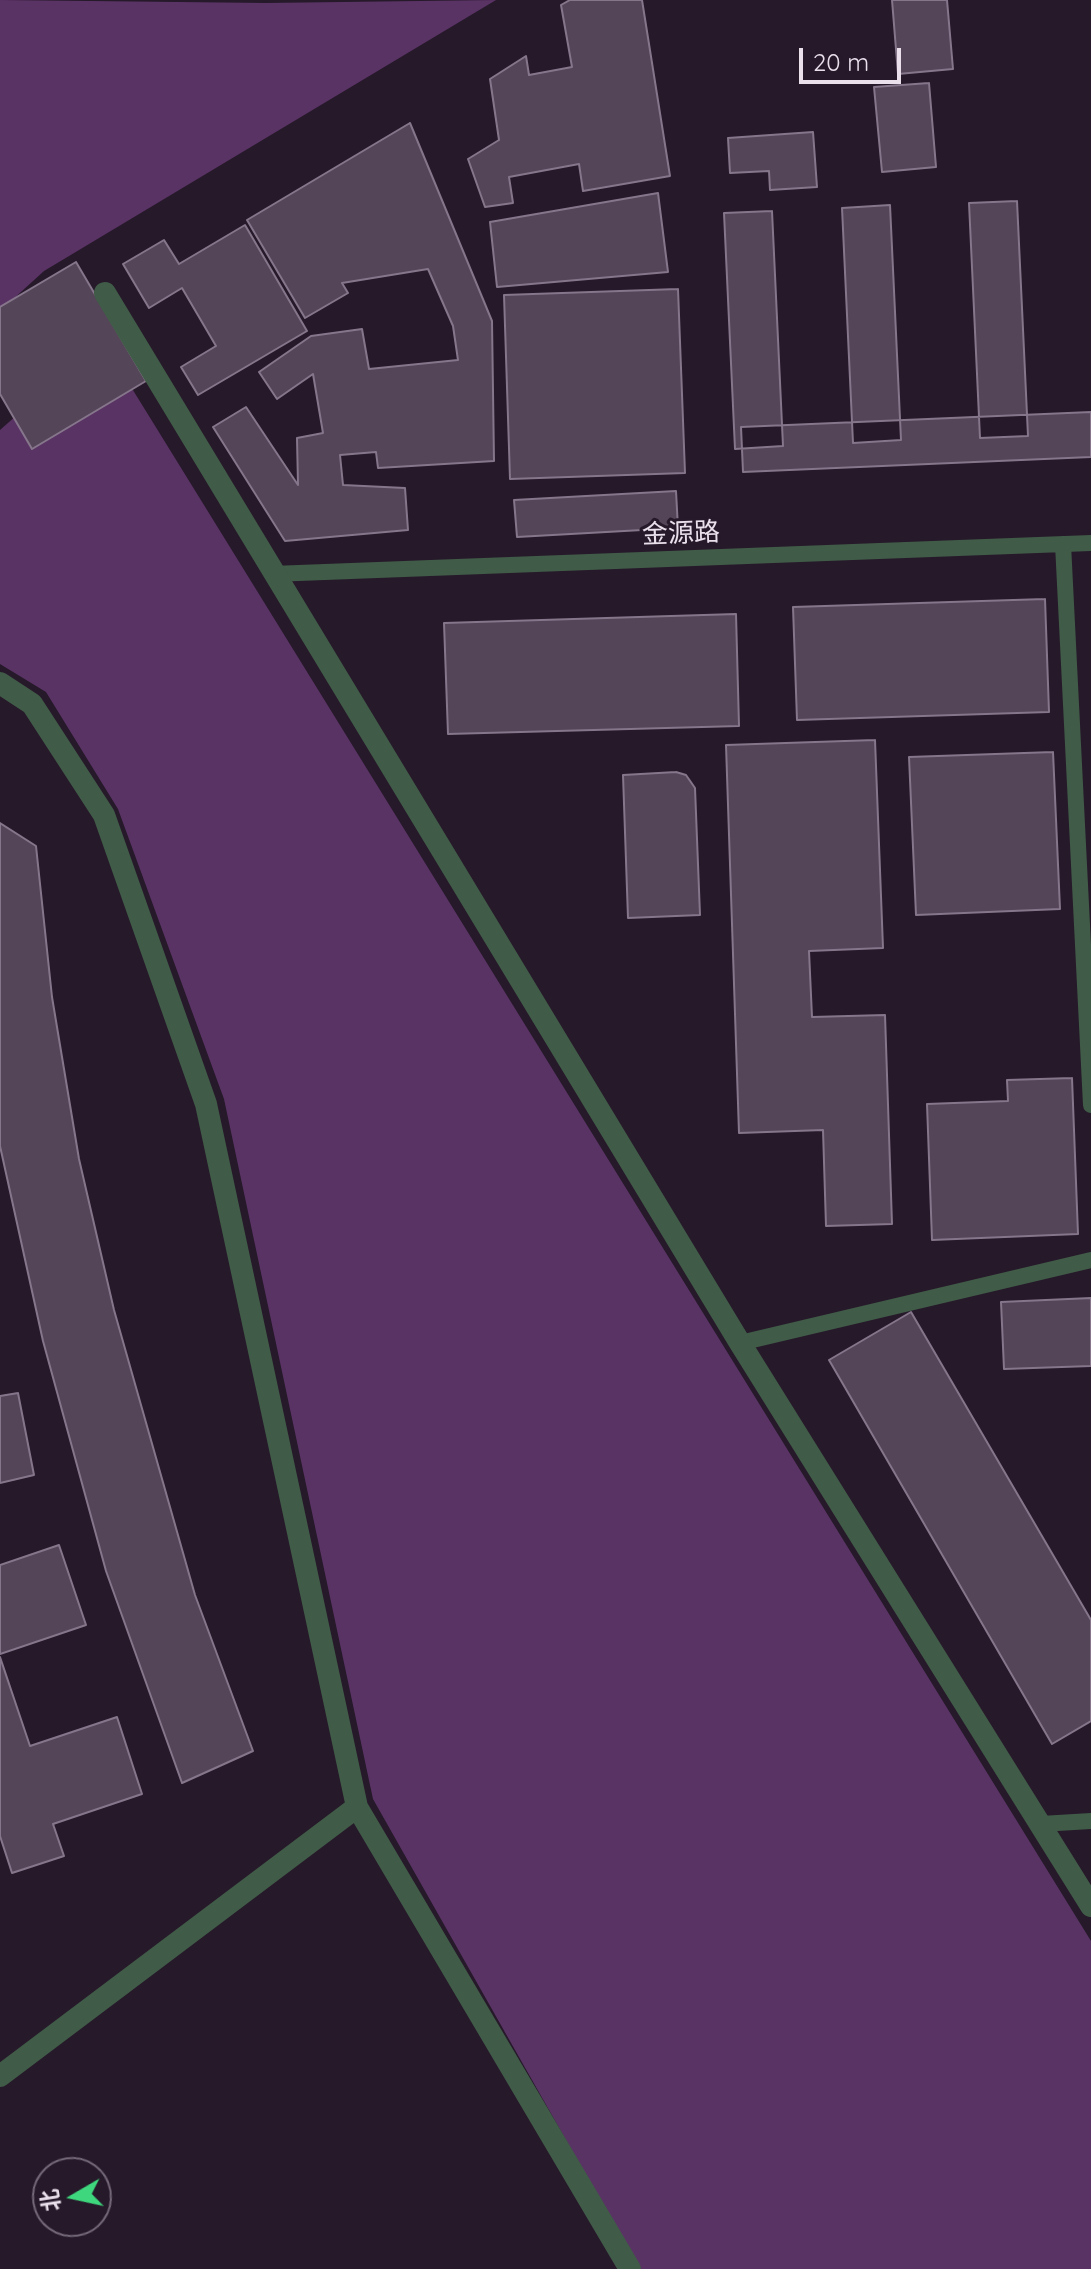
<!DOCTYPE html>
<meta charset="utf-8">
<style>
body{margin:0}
#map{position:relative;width:1091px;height:2269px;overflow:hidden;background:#26192a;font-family:Quicksand,"Noto Sans SC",sans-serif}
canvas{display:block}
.north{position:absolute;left:32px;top:2157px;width:80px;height:80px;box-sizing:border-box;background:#26192a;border:2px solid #746978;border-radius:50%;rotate:261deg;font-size:22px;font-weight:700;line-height:32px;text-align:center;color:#e9e0ec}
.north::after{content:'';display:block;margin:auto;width:28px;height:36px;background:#3ed77d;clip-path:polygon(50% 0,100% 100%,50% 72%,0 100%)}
.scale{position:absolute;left:799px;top:48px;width:102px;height:36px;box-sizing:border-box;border:4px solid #e9e0ec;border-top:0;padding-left:10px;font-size:24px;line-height:28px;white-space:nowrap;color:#e9e0ec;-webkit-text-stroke:6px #26192a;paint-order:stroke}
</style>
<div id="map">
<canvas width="1091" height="2269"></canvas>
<div class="north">北</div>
<div class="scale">20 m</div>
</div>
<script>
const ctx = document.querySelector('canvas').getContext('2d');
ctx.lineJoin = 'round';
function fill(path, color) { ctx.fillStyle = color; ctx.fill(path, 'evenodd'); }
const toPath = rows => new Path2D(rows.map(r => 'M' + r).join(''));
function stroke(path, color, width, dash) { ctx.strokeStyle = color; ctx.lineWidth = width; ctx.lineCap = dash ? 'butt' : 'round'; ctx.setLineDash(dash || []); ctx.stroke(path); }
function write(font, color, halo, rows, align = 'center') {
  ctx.font = font + ' Quicksand,"Noto Sans SC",sans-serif'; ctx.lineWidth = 6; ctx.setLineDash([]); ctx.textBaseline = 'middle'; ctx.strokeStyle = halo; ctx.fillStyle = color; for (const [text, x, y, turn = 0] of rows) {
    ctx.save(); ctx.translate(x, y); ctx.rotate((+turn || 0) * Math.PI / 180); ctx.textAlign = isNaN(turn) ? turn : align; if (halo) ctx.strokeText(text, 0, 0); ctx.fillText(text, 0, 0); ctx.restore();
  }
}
fill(toPath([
 [0,0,266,3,496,0,44,271,0,311],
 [102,340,1091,1941,1091,2269,639,2269,373,1799,224,1099,118,809,46,692,0,664,0,430]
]), '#5a3365');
const building = toPath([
 [570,0,642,0,670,176,583,191,579,164,509,177,513,203,485,207,468,159,499,140,490,79,526,56,529,75,572,67,561,5,570,0],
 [892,0,947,0,953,69,898,74,892,0],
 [929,83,936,167,882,172,874,87,929,83],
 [410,123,492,321,494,461,378,468,376,452,340,455,343,485,405,488,408,530,285,541,213,427,246,407,298,485,297,438,323,433,313,374,277,399,259,372,311,336,362,329,369,369,458,360,453,326,428,269,342,283,348,293,305,318,247,220,410,123],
 [813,132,817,187,770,190,769,171,730,173,728,138,813,132],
 [658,193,668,272,497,287,490,222,658,193],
 [1017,201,1028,436,980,438,969,203,1017,201],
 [890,205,901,440,853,443,842,208,890,205],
 [772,211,783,446,735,449,724,213,772,211],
 [245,225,307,331,198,395,181,367,216,346,182,288,149,308,123,264,164,240,179,264,245,225],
 [76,262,146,381,32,449,0,394,0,307,76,262],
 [678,289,685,473,510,479,504,295,678,289],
 [1091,412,1091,457,743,472,741,427,1091,412],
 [676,491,678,528,517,537,514,500,676,491],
 [1045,599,1049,712,797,720,793,607,1045,599],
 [736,614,739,726,448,734,444,623,736,614],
 [875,740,883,948,809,951,812,1017,885,1015,892,1224,826,1226,823,1130,739,1133,726,745,875,740],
 [1053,752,1060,909,916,915,909,757,1053,752],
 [676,772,686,775,695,788,700,915,628,918,623,775,676,772],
 [0,823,36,846,52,997,79,1159,114,1310,195,1595,253,1751,182,1783,106,1571,43,1341,0,1146,0,823],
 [1072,1078,1078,1234,932,1240,927,1104,1008,1101,1007,1080,1072,1078],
 [1091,1298,1091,1366,1004,1369,1001,1302,1091,1298],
 [911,1312,1091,1620,1091,1721,1052,1744,829,1360,911,1312],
 [18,1393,34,1475,0,1483,0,1396,18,1393],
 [59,1545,86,1625,0,1654,0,1565,59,1545],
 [0,1657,30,1746,117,1717,142,1794,53,1824,64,1856,12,1873,0,1836,0,1657]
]);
fill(building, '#544558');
stroke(building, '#86768b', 2);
stroke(toPath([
 [1063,544,1091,1105],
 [272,574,1091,543],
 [740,1343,1091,1260],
 [1041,1824,1091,1821]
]), '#405b47', 16);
stroke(toPath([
 [105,293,740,1343,1091,1906],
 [0,683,32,704,104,815,206,1104,357,1807,630,2269],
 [0,2076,357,1807]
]), '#405b47', 22);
write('26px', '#e9e0ec', '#26192a', [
 ["金源路",681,534,-2]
]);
</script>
